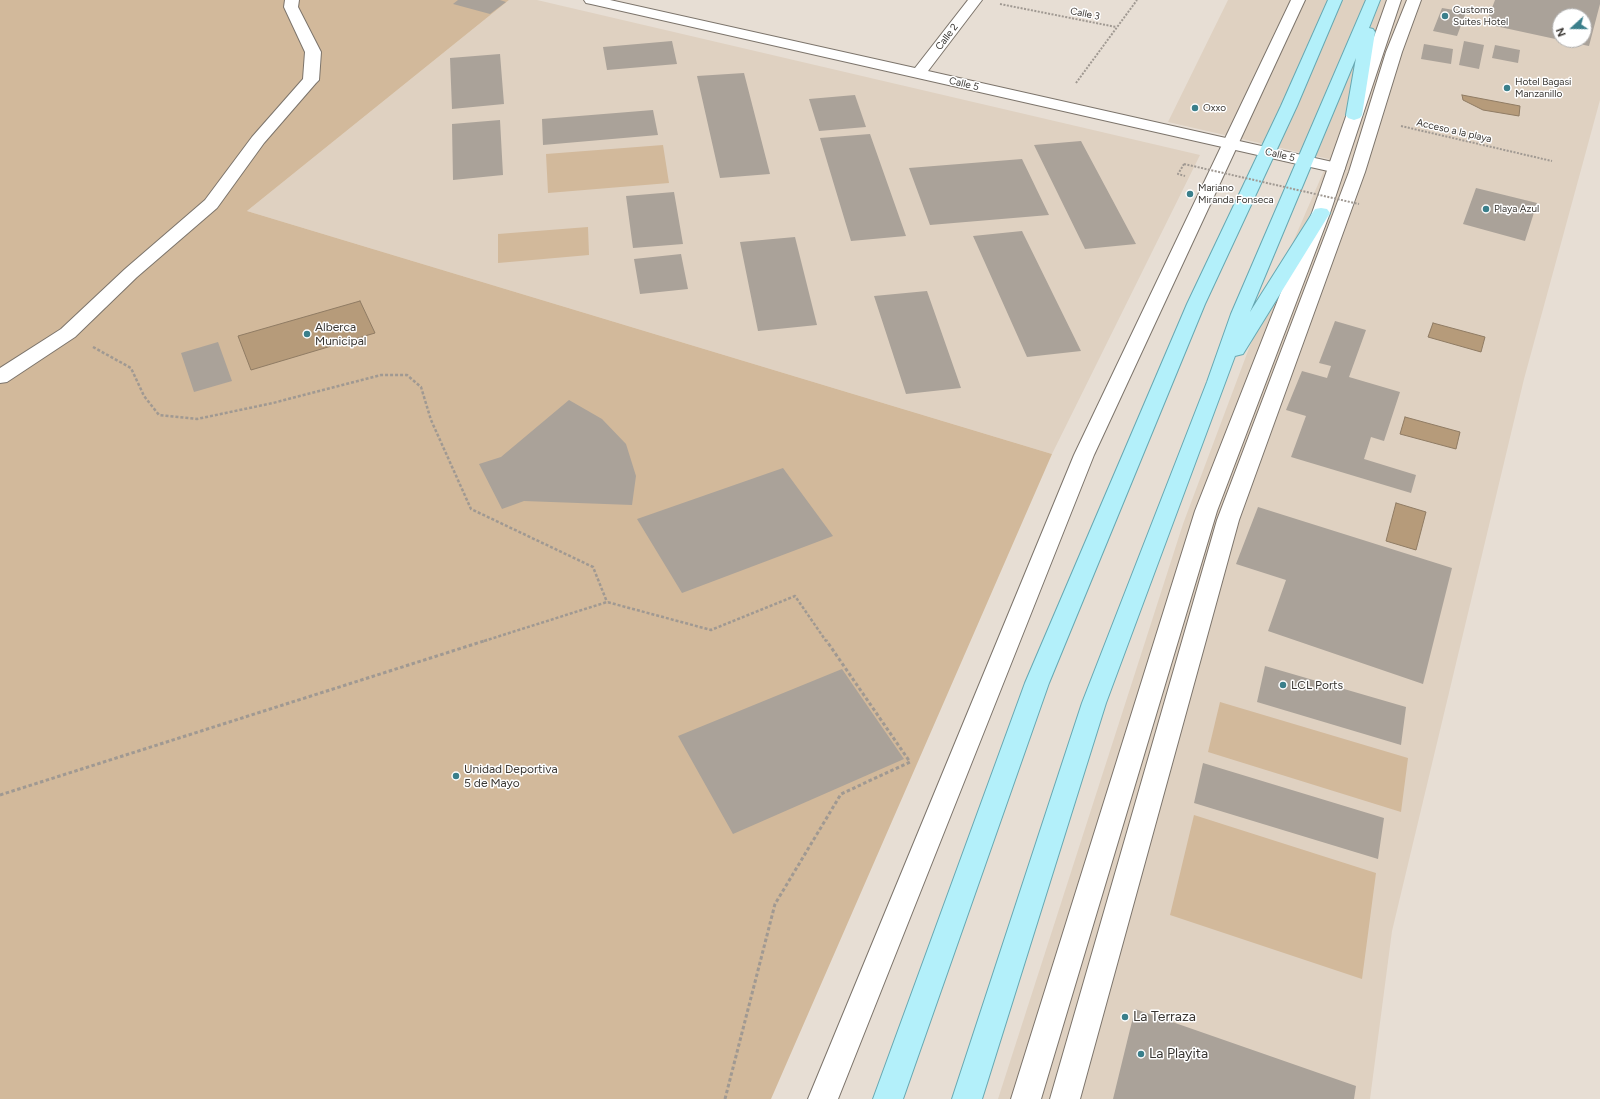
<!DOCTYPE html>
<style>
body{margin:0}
#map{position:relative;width:1600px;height:1099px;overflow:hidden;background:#e7ded4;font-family:Figtree,sans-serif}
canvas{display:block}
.north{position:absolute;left:1552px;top:8px;width:40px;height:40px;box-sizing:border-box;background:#fff;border:1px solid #afaead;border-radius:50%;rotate:249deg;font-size:11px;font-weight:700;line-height:16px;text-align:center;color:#383531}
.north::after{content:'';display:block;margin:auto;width:14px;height:18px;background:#3a7f8b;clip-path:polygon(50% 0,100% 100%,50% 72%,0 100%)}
</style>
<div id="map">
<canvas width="1600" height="1099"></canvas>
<div class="north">N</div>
</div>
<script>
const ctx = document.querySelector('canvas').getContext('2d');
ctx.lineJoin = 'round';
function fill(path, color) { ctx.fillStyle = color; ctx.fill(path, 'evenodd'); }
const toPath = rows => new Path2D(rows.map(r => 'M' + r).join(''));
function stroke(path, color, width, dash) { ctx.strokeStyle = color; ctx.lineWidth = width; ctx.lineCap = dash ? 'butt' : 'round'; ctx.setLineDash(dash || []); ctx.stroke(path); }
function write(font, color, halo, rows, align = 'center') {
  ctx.font = font + ' Figtree,sans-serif'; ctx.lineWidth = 3; ctx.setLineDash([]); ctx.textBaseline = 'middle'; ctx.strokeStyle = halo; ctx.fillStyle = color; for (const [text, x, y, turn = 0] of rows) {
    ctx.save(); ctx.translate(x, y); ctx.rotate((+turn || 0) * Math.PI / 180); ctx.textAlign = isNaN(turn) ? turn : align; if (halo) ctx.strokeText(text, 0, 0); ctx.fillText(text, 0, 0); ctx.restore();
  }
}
fill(toPath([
 [509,0,537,0,1200,155,1052,454,247,211],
 [1228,0,1600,0,1600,100,1524,379,1392,931,1370,1099,998,1099,1183,524,1263,311,1329,159,1168,122],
 [1560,16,1584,16,1584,40,1560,40]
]), '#dfd1c1');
fill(toPath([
 [0,0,509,0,247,211,1052,454,771,1099,0,1099],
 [663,145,669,183,548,193,546,154],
 [588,227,589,255,498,263,498,234],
 [1220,702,1408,758,1401,812,1208,752],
 [1194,815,1376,873,1362,979,1170,915]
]), '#d2b99b');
const water = toPath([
 [1462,95,1520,106,1519,116,1483,110,1463,100,1462,95],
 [360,301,375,333,251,370,238,336,360,301],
 [1433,323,1485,337,1481,352,1428,337,1433,323],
 [1405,417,1460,432,1456,449,1400,434,1405,417],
 [1396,503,1426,512,1416,550,1386,541,1396,503]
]);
fill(water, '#b69b7a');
stroke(water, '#907c64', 1);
fill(toPath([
 [458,0,500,0,506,2,490,14,453,4],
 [1495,0,1600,0,1600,4,1589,46,1564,41,1584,40,1584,16,1560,16,1560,40,1486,24],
 [1442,8,1466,12,1457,36,1433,31],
 [672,41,677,64,607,70,603,47],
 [1464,41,1484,45,1479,69,1459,65],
 [1424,44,1453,49,1451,64,1421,59],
 [1495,45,1520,50,1518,63,1492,58],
 [500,54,504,104,452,109,450,58],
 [744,73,770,174,720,178,697,76],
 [855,95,866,127,819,131,809,99],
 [653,110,658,135,543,145,542,119],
 [500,120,503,175,453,180,452,124],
 [870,134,906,236,851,241,820,138],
 [1081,141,1136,244,1085,249,1034,145],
 [1022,159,1049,215,930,225,909,168],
 [1476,188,1537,203,1525,241,1463,224],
 [674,192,683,244,633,248,626,196],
 [1022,231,1081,351,1027,357,973,236],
 [795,237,817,325,758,331,740,242],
 [681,254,688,289,640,294,634,259],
 [927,291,961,388,906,394,874,296],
 [1335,321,1366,330,1349,377,1400,392,1384,441,1371,437,1364,459,1416,475,1411,493,1291,457,1306,416,1286,410,1302,371,1327,378,1331,366,1319,363],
 [218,342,232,381,194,392,181,353],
 [569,400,602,419,626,444,636,476,632,505,524,501,502,509,479,464,501,457],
 [783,468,833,536,682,593,637,519],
 [1258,507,1452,568,1423,684,1268,631,1286,580,1236,564],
 [1265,666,1406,707,1401,745,1257,702],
 [842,669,904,759,733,834,678,736],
 [1203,763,1384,818,1378,859,1194,803],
 [1135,1009,1356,1086,1354,1099,1113,1099]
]), '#aaa299');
const service = toPath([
 [285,0,299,0,298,7,321,52,319,80,316,83,264,143,217,208,137,277,75,337,7,382,0,383,0,368,61,329,125,269,205,200,252,137,303,79,305,52,284,7,285,0]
]);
const pedestrian = toPath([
 [1407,0,1421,0,1402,52,1365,172,1239,520,1080,1099,1050,1099,1217,520,1349,172,1386,52,1407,0]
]);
const minor = toPath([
 [584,0,610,0,915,68,968,0,982,0,928,71,1337,163,1343,164,1345,168,1343,172,1337,173,591,4,586,3,584,0]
]);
const secondary = toPath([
 [1291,0,1305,0,1094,455,838,1099,808,1099,1074,455,1291,0],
 [1387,0,1401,0,1330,213,1217,511,1041,1099,1011,1099,1195,511,1312,213,1387,0]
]);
const primary = toPath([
 [1328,0,1342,0,1297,106,1205,304,1049,683,903,1099,873,1099,1025,683,1187,304,1281,106,1328,0],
 [1366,0,1380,0,1369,28,1373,29,1375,32,1362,115,1360,118,1354,120,1348,118,1346,115,1356,58,1250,312,1315,209,1321,208,1327,209,1330,213,1243,354,1235,356,1106,703,982,1099,952,1099,1082,703,1207,382,1231,314,1366,0]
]);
stroke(service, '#7c746b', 2);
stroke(pedestrian, '#7c746b', 2);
stroke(minor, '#7c746b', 2);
stroke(secondary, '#7c746b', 2);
stroke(primary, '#67a8b2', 2);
stroke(toPath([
 [1000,4,1116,27],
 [1076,83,1137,0],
 [1401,126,1552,161],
 [1184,164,1178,174,1185,176]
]), '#a09992', 2, [2, 1.5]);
stroke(toPath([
 [93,347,131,368,144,396,159,415,197,419,273,403,381,375,407,375,421,387,431,420,471,509,593,567,607,602],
 [484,641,607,602,711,630,795,596,826,641]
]), '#a09992', 2.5, [3, 2]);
stroke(toPath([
 [0,795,487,640],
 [725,1099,775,904,841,794,910,762,826,640]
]), '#a09992', 3, [3.5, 2.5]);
fill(service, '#fff');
fill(pedestrian, '#fff');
fill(minor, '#fff');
fill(secondary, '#fff');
fill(primary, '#b3f0fa');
stroke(toPath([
 [1184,164,1359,204]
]), '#a09992', 2, [2, 1.5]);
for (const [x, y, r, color] of [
 [1445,16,4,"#3a7f8b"],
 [1507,88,4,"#3a7f8b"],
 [1195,108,4,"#3a7f8b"],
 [1190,194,4,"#3a7f8b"],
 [1486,209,4,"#3a7f8b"],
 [307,334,4,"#3a7f8b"],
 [1283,685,4,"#3a7f8b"],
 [456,776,4,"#3a7f8b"],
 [1125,1017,4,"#3a7f8b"],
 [1141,1054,4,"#3a7f8b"]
]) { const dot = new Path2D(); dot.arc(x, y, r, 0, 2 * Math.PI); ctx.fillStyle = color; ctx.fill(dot); stroke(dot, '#fff', 1.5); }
write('10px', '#383531', '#fff', [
 ["Customs",1453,10],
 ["Suites Hotel",1453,22],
 ["Hotel Bagasi",1515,82],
 ["Manzanillo",1515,94],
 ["Oxxo",1203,108],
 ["Mariano",1198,188],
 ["Miranda Fonseca",1198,200],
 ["Playa Azul",1494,209]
], 'left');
write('10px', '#383531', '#fff', [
 ["Calle 3",1085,14,11],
 ["Calle 2",947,37,-53],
 ["Calle 5",964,84,13],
 ["Acceso a la playa",1454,131,13],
 ["Calle 5",1280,155,13]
]);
write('12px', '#383531', '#fff', [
 ["Alberca",315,327],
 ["Municipal",315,341],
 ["LCL Ports",1291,685],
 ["Unidad Deportiva",464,769],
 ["5 de Mayo",464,783]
], 'left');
write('14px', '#383531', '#fff', [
 ["La Terraza",1133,1017],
 ["La Playita",1149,1054]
], 'left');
</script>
